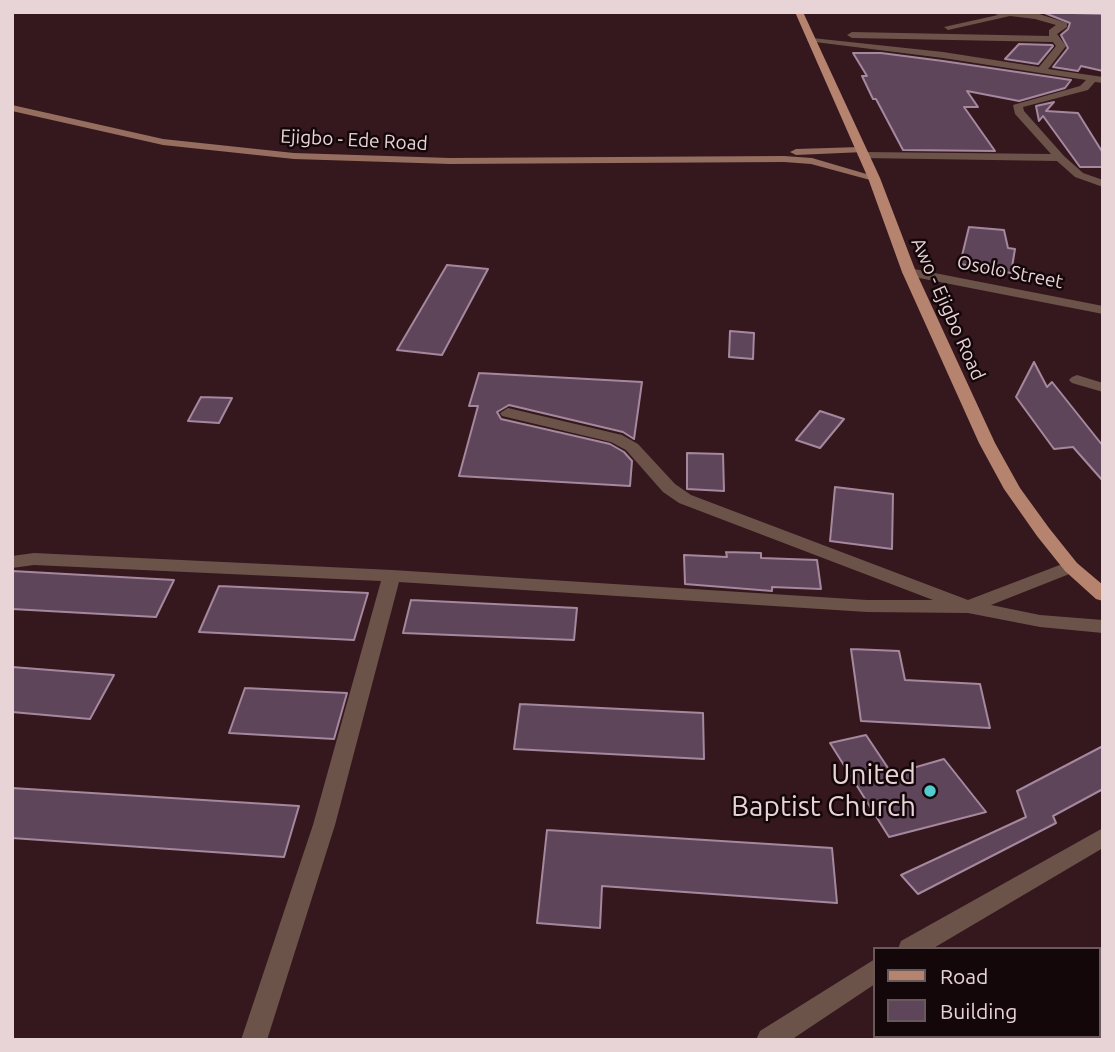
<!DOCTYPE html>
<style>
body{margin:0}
#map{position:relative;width:1115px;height:1052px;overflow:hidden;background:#35181e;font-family:Ubuntu,sans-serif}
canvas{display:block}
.frame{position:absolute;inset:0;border:14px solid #e8d3d6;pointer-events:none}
.legend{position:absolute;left:873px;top:947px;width:228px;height:91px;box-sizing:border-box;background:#14070a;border:2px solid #69595c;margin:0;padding:9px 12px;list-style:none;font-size:21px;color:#e8d3d6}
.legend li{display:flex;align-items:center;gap:14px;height:35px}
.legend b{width:35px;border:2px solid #69595c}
</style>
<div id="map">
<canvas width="1115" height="1052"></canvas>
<div class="frame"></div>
<ul class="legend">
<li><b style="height:9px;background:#b6836f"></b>Road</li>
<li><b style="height:19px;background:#5f455a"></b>Building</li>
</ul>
</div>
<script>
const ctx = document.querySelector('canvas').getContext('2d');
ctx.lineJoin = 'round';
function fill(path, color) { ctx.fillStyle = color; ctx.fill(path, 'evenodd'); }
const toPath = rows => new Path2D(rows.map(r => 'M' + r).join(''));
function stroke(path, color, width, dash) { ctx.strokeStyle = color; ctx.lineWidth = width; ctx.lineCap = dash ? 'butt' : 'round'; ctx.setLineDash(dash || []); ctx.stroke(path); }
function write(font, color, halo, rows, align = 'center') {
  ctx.font = font + ' Ubuntu,sans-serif'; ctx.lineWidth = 5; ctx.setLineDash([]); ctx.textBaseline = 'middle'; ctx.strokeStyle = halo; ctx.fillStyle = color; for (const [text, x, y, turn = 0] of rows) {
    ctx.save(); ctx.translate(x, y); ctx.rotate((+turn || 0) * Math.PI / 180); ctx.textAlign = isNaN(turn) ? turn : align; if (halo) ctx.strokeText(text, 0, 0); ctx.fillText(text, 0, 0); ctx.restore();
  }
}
const building = toPath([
 [1042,12,1103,14,1103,71,1081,66,1078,71,1053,67,1068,48,1061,35,1068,29,1070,23,1042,12],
 [1019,44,1052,45,1053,46,1038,64,1005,59,1019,44],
 [853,53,881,53,943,61,1071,80,1065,88,1019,101,967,91,978,107,964,107,995,151,903,150,876,99,873,99,862,76,867,76,853,53],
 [1054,102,1046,111,1078,113,1103,153,1103,167,1080,167,1043,116,1039,121,1036,106,1054,102],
 [969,227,1004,230,1008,248,1015,249,1011,273,960,264,969,227],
 [447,265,488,269,442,355,397,350,447,265],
 [730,331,754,333,753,359,729,357,730,331],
 [1034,362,1047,387,1052,382,1103,446,1103,481,1073,447,1054,449,1016,397,1034,362],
 [479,373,642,382,634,439,623,432,509,405,497,412,501,419,610,444,624,452,632,461,630,486,459,476,478,406,469,406,479,373],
 [201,397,232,398,219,423,188,421,201,397],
 [820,411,844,419,820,448,796,440,820,411],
 [687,453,723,454,724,491,687,489,687,453],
 [835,487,893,494,892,549,830,541,835,487],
 [726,552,761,553,761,558,817,560,821,589,772,587,772,591,685,584,684,555,727,557,726,552],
 [12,571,174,580,156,617,12,609,12,571],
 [219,586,368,593,354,640,199,632,219,586],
 [411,600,577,608,574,640,403,633,411,600],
 [851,649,899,651,905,680,980,684,990,728,861,721,851,649],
 [12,667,114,675,90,719,12,712,12,667],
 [245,688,347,693,334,739,229,733,245,688],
 [520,704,703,713,704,759,514,749,520,704],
 [866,735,892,774,944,759,986,812,889,837,830,743,866,735],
 [1103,746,1103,789,1053,816,1056,823,918,894,901,875,1026,817,1017,791,1103,746],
 [12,788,299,806,284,857,12,838,12,788],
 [547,830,832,848,837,903,602,886,600,928,537,923,547,830]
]);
fill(building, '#5f455a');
stroke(building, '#a5889e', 2);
fill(toPath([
 [990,12,1036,13,1067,23,1067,27,1057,34,1066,46,1048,69,1103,77,1103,83,1095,82,1088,90,1023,107,1024,111,1064,156,1083,173,1103,180,1103,187,1075,177,1057,161,863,158,857,155,863,152,1051,154,1015,114,1013,105,1080,86,1086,80,943,58,807,41,812,38,943,52,1039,67,1056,46,1053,42,852,38,847,35,852,32,1049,36,1049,30,1056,25,1035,19,1010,16,948,30,944,27,998,15,990,12],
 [909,268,1103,306,1103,314,904,275,902,272,909,268],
 [1077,375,1103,383,1103,392,1072,383,1069,380,1072,377,1077,375],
 [508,408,622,435,638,444,675,484,691,495,968,600,1065,563,1077,563,1080,567,1077,571,991,605,1040,615,1103,620,1103,633,1040,627,968,613,867,612,399,582,335,825,267,1040,241,1040,313,825,381,581,34,565,12,568,12,556,34,553,392,570,867,600,933,600,679,503,663,492,626,450,611,442,502,416,500,413,508,408],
 [1103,828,1103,848,932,949,898,949,901,941,1103,828],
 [875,959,875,984,791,1040,756,1040,760,1031,875,959]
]), '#6c5349');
fill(toPath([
 [12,105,163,139,294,153,450,158,784,156,812,158,880,178,874,181,811,164,784,162,450,164,294,159,163,145,12,111,12,105],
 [860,147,866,150,864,152,796,155,790,152,796,149,860,147]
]), '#956e5f');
fill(toPath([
 [795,12,803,12,880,178,916,272,995,443,1020,488,1049,528,1077,563,1103,585,1103,601,1096,599,1065,571,1037,536,1004,489,979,443,902,272,868,178,795,12]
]), '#b6836f');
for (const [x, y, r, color] of [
 [930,791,7,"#52cdcf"]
]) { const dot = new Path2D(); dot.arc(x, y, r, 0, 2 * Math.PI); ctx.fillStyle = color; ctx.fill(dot); stroke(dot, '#14070a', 2.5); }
write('19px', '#e8d3d6', '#14070a', [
 ["Ejigbo - Ede Road",354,140,3],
 ["Osolo Street",1010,272,11],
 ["Awo - Ejigbo Road",948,309,66]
]);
write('28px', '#e8d3d6', '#14070a', [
 ["United",916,775],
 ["Baptist Church",916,807]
], 'right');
</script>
